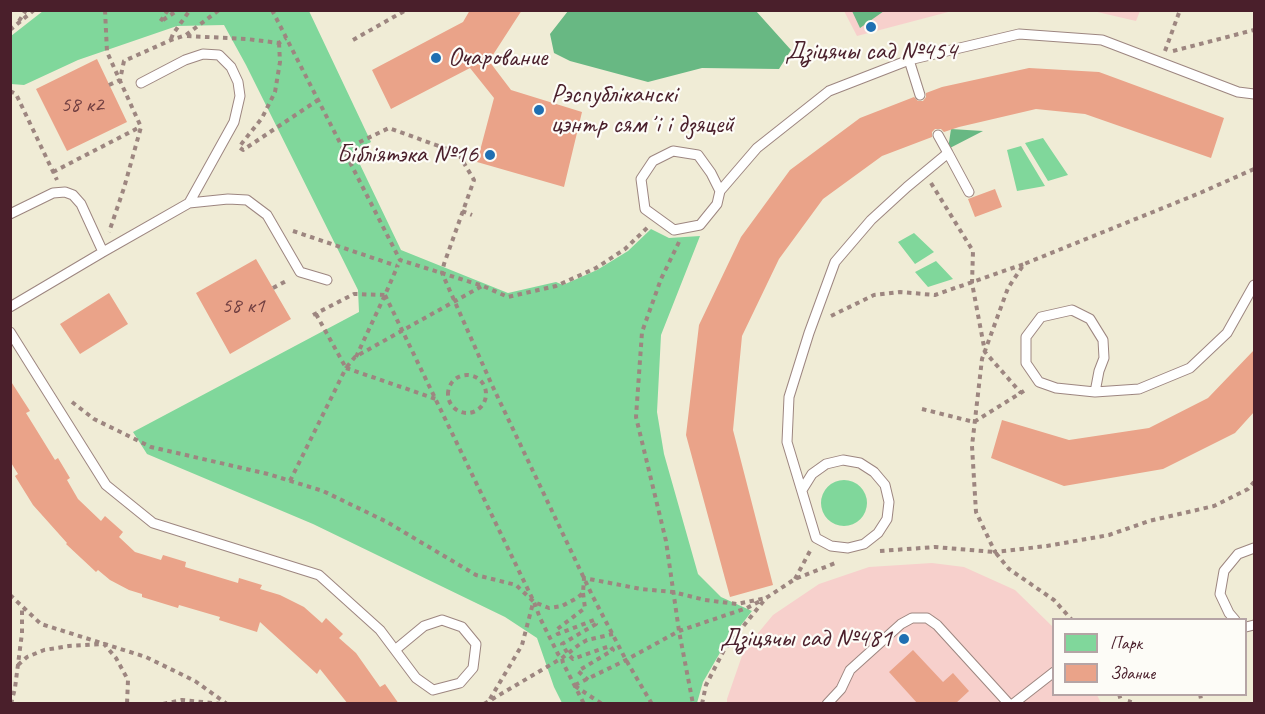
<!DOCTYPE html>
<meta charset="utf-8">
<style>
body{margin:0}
#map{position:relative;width:1265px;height:714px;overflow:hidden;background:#f0ecd6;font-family:Caveat,sans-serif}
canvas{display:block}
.frame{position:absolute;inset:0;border:12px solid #4a1f2b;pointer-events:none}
.legend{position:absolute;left:1052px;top:618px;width:195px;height:78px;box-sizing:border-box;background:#fdfcf7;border:2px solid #b5a4a5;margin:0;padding:8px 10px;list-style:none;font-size:18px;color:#4a1f2b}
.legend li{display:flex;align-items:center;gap:12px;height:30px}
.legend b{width:30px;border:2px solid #b5a4a5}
</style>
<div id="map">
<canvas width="1265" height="714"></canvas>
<div class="frame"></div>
<ul class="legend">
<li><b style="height:16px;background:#80d79b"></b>Парк</li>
<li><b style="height:16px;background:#eaa389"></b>Здание</li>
</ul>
</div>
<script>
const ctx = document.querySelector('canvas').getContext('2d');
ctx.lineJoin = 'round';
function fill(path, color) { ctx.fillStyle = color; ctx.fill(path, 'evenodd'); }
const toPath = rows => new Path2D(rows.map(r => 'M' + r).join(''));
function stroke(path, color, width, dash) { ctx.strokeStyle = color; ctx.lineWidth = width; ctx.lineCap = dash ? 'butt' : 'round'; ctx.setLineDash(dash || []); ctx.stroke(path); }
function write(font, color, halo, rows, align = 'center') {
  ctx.font = font + ' Caveat,sans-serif'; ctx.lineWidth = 4.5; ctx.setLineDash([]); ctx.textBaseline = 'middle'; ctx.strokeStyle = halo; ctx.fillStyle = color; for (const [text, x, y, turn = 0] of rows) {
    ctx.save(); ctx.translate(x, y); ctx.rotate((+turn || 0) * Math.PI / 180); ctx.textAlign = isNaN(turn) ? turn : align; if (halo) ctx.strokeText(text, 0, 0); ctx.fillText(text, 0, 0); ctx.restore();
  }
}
fill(toPath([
 [844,11,952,11,857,36],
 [1093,11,1140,11,1136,21],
 [932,563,964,567,1015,590,1053,627,1054,694,1097,695,1101,703,727,704,727,699,744,650,773,615,819,584,869,567]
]), '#f7d0cc');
fill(toPath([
 [43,11,309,11,371,142,354,152,401,250,508,293,556,282,563,285,597,270,628,251,651,229,669,238,700,236,661,335,657,412,664,454,698,574,721,597,752,611,721,651,703,682,697,703,562,703,554,687,537,638,505,617,313,524,147,454,133,432,359,312,358,290,246,65,224,25,177,26,78,60,24,85,11,84,11,36],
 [1043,138,1068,175,1048,181,1025,143],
 [1021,146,1045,186,1017,191,1007,150],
 [914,233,934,252,915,264,898,242],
 [936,261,953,279,928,287,915,272],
 '821 503a23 23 0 1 1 46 0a23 23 0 1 1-46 0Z'
]), '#80d79b');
fill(toPath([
 [568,11,756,11,791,50,779,69,702,68,648,82,570,61,554,53,550,34],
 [852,11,884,11,860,28],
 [951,129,983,131,948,149]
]), '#68b883');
fill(toPath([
 [470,10,522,10,489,61,511,90,582,112,564,187,477,162,494,98,470,68,391,109,372,70,463,22],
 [97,59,127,122,67,151,36,89],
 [1029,68,1099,72,1224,118,1211,158,1085,114,1036,109,959,127,944,132,941,129,935,129,932,132,932,137,882,156,823,199,779,259,742,336,733,430,773,585,730,597,686,435,699,325,741,237,790,170,860,118,914,97,918,101,923,101,926,97,926,93,942,87],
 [995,189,1002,207,975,217,968,199],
 [256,259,291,319,230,354,196,293],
 [109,293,128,324,80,354,60,324],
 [1254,350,1254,412,1235,433,1163,469,1064,486,991,458,1002,420,1069,440,1149,428,1208,398],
 [10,380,30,411,26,413,55,460,58,458,70,478,67,480,78,499,101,521,105,516,123,532,119,537,135,552,161,560,163,555,186,562,185,567,238,583,239,578,262,585,260,589,280,595,304,607,322,623,326,618,343,634,339,638,356,653,380,687,385,684,399,704,348,704,320,669,317,674,260,622,257,632,219,620,220,617,179,605,178,608,142,597,142,594,129,590,110,580,98,570,96,572,66,544,67,543,33,505,15,476,18,474,10,461],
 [913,650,943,682,953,673,969,691,955,704,918,704,889,672]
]), '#eaa389');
const lane = toPath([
 [909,60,920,95],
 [141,83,185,60,203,54,219,55,231,67,238,82,240,96,234,122,189,203],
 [948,153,969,192],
 [720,191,711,173,698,155,673,151,653,161,641,179,645,209,674,230,700,225,717,204,720,191,757,148,829,91,909,60,1019,34,1102,40,1238,92,1254,94],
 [10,214,53,193,65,192,73,195,81,204,103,252],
 [10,307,103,252,189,203,228,199,247,200,267,215,300,272,327,280],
 [10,332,106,485,153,523,319,575,380,630,416,678,433,690,460,683,473,668,476,644,462,627,442,620,424,626,395,650],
 [1095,392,1099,371,1104,358,1103,340,1090,319,1072,310,1041,317,1026,337,1026,363,1039,382,1056,388,1095,392,1139,389,1190,368,1227,333,1254,285],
 [802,490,812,474,826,464,843,460,860,463,874,472,885,485,889,502,887,519,878,533,864,544,848,548,831,546,816,538,787,442,789,397,809,333,835,262,871,220,907,187,948,153,938,135],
 [1235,620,1229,613,1220,594,1224,571,1238,554,1254,548],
 [1246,627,1254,625],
 [827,704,841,689,850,670,901,624,912,618,927,618,937,625,1009,704],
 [1013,704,1054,672]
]);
stroke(lane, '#9d8680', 11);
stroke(toPath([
 [105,10,107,52,141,127,124,188,109,232],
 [168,10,160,22,178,10],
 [272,10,400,260,483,286,508,297,556,286,596,268,625,249,648,227],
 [19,21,26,10],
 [10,30,34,10],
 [187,36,247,39,279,43,286,38],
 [171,39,173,34,190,10],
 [353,40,406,10],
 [279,43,280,62,275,92,262,118,239,147,243,150,318,100],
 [1165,51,1180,10],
 [1173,51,1254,30],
 [109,85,120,80,124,61,171,40,186,35,219,10],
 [10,91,16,94,57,180],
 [343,150,389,128,458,153,474,180,444,264,442,273,491,383,592,595,626,660,652,704],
 [1254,169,1200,193,1024,264,1008,288,982,359,972,446,976,512,995,552,1047,546,1109,535,1149,521,1214,506,1248,489,1254,482],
 [53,172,140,127],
 [931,183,973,251,972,283,985,352,1021,393],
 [462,211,472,215],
 [293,231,397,266],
 [679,242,661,279,642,332,636,417,666,541,679,631,693,704],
 [273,288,288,280],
 [385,295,534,602,540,618,558,654,562,658,563,663,584,704],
 [316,314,346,368,355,357,482,286],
 [313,315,354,294,385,295],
 [831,316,874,295,900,292,935,295,1024,264],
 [356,357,385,295,398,265],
 '448 394a19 19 0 1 1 38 0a19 19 0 1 1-38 0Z',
 [72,402,94,419,151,447,268,474,323,491,387,522,476,575,516,585,534,602,549,608,562,606,577,598,583,593,584,578,641,589,673,592,705,600,737,604,766,598],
 [922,409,974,422,1027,389],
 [290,481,346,368,436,399],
 [880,551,935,547,995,552,1009,569,1054,600,1072,620],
 [795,579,810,551],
 [583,593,585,608,556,630,558,634,594,620,596,624,562,644,568,654,573,659,610,646,613,650,578,671,588,680],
 [10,595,41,624,146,657,195,681,227,704],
 [18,665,27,657,44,650,69,646,104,644,116,658,128,680,127,704],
 [575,685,626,660,679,631,747,608,762,600],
 [575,686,602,704],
 [1119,694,1122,704],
 [1200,694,1202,704],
 [490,699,522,645,533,603],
 [11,704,15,688,22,633,22,606],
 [163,704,182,700,222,704],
 [484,704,562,658,580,644,587,640,613,634],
 [702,704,706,685,724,650,766,598,795,579,838,562],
 [1129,704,1132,694]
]), '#9d8680', 4, [4.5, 4.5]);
stroke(lane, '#fff', 9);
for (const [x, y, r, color] of [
 [871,27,6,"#1f6fb2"],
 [436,58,6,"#1f6fb2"],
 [539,110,6,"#1f6fb2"],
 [490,155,6,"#1f6fb2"],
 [904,639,6,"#1f6fb2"]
]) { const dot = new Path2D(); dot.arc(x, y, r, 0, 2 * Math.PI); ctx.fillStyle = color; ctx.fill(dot); stroke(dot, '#fdfcf7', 2); }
write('22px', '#724042', null, [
 ["58 к2",82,105],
 ["58 к1",243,306]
]);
write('26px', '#4a1f2b', '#fdfcf7', [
 ["Дзіцячы сад №454",871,52,"center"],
 ["Очарование",448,58],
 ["Рэспубліканскі",551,95],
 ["цэнтр сямʼі і дзяцей",551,125],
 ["Бібліятэка №16",478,155,"right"],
 ["Дзіцячы сад №481",892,639,"right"]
], 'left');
</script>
